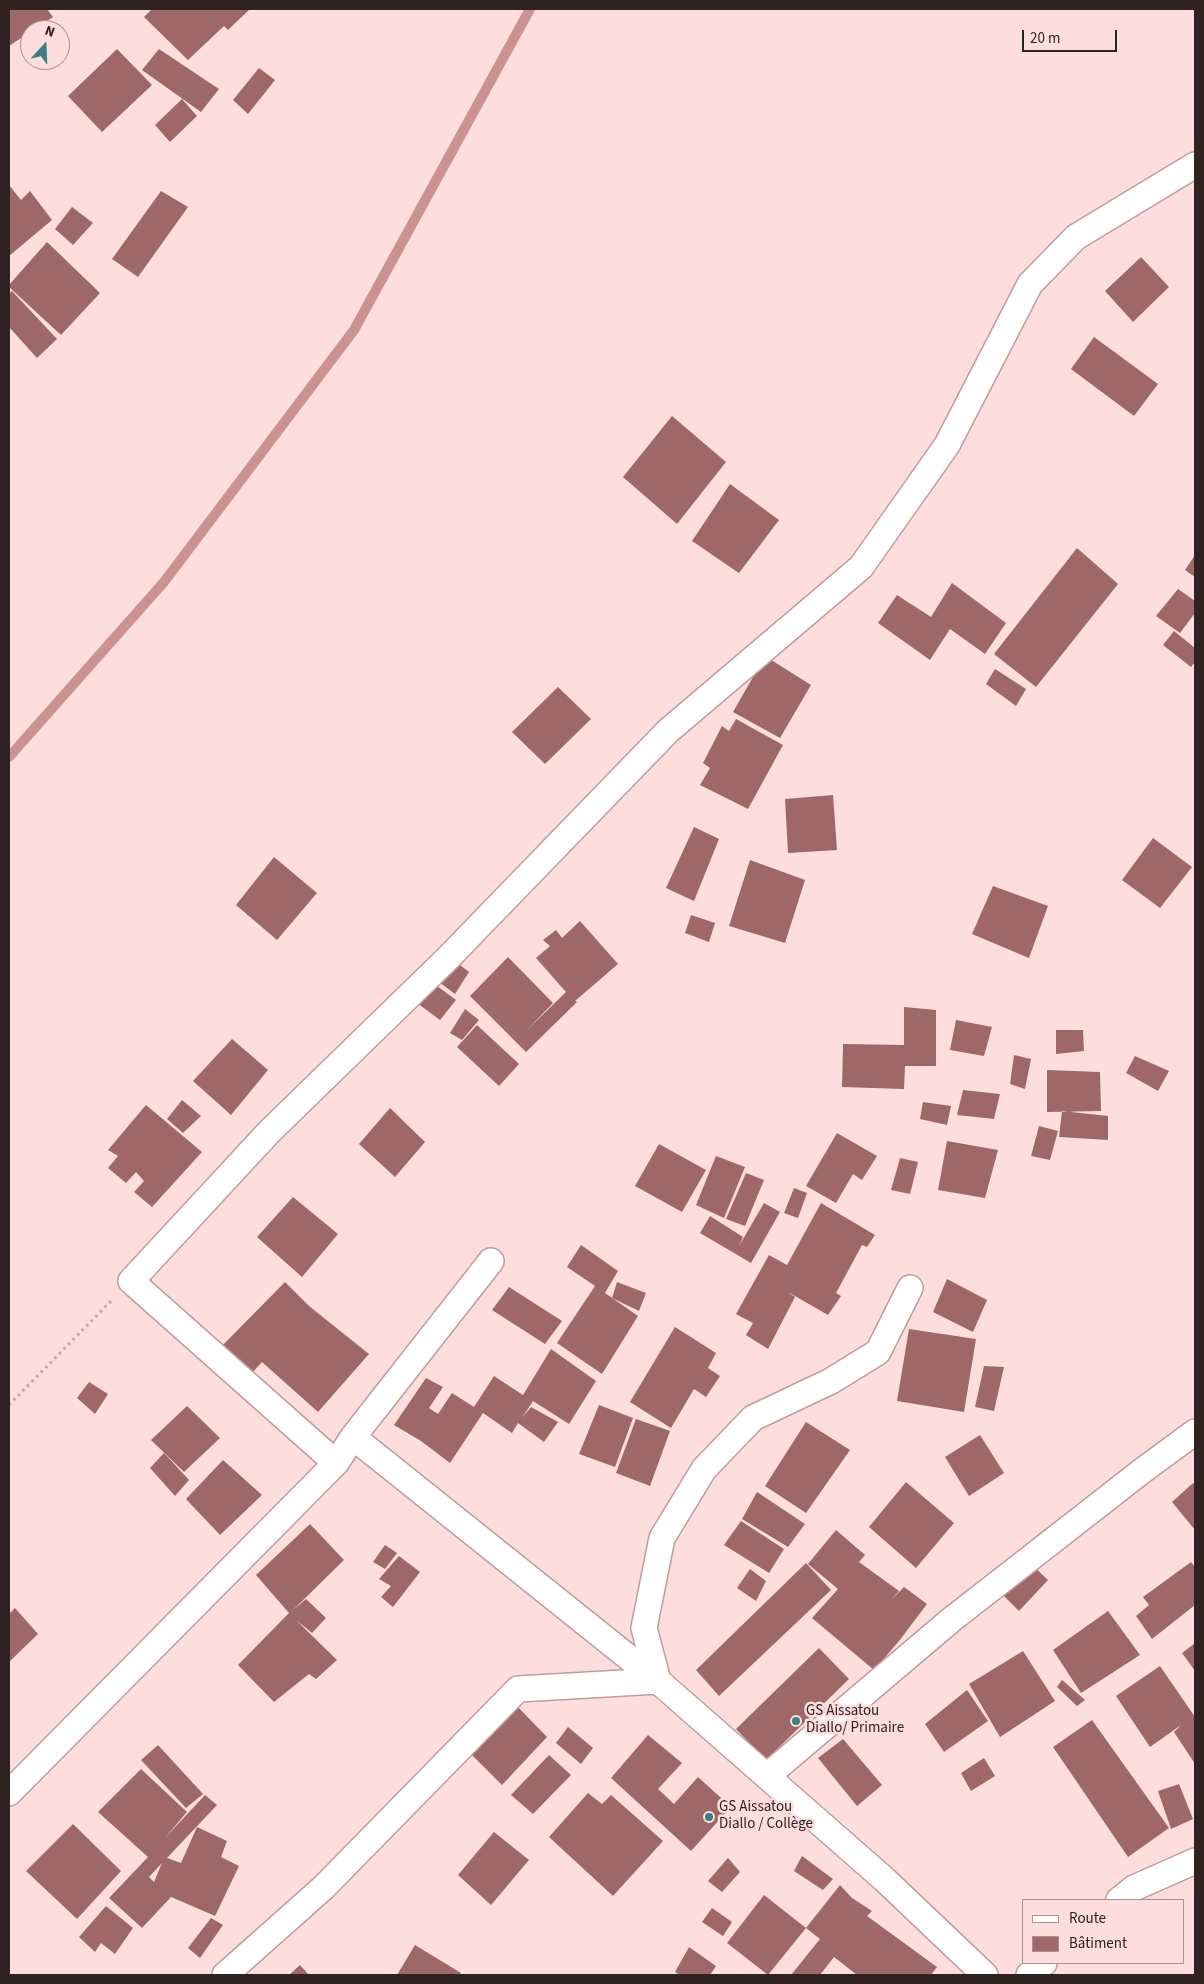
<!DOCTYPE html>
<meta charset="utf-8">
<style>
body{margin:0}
#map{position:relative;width:1204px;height:1984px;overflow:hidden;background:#fedddd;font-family:"Source Sans 3",sans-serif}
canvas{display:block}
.frame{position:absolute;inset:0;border:10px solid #312222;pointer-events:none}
.legend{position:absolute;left:1022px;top:1899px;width:162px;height:65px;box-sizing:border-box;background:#fedddd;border:1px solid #ac9292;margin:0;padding:6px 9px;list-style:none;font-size:15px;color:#312222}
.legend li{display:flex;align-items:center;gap:10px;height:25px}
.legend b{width:25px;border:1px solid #ac9292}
.north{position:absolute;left:20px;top:20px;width:50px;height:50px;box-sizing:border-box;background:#fedddd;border:1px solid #ac9292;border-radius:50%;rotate:20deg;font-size:14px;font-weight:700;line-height:20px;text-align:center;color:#312222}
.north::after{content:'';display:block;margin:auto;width:18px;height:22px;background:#378083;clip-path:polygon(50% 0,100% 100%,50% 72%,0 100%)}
.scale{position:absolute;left:1022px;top:30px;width:95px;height:22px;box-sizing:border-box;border:2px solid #312222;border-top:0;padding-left:6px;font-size:15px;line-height:18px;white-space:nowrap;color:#312222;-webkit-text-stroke:4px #fedddd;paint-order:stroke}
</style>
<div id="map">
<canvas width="1204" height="1984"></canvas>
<div class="frame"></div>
<ul class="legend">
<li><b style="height:6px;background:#fff"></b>Route</li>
<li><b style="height:14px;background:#9e6869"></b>Bâtiment</li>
</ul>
<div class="north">N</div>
<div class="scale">20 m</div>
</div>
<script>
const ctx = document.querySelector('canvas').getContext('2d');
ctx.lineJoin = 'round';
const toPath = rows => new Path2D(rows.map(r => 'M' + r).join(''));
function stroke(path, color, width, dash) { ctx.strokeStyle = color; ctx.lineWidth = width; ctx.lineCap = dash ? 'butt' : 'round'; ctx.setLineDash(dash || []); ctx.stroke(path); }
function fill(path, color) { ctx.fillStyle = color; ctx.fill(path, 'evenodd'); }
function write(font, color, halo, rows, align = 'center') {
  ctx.font = font + ' "Source Sans 3",sans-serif'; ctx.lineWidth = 5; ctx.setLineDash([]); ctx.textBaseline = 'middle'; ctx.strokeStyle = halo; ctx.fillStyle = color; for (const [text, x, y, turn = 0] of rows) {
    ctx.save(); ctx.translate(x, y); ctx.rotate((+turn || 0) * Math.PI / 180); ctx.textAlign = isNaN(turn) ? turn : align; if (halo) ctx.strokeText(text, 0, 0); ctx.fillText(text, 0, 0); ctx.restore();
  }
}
stroke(toPath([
 [9,757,164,582,354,330,530,9]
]), '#cb9292', 10);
fill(toPath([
 [9,9,47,9,53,17,9,46],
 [152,9,250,9,228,30,224,26,188,60,144,17],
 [117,49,152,85,102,132,68,96],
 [159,49,219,89,201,112,142,70],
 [259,68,275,80,248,114,233,100],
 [182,99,197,116,170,142,155,125],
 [9,185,21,200,30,191,52,220,9,256],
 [161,191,188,207,138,277,112,259],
 [72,207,93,223,73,245,55,229],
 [47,242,100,293,61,335,9,287,9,285],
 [1141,257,1169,287,1133,322,1105,291],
 [12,291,57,339,37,358,9,327,9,294],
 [1094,337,1158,384,1134,416,1071,369],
 [672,416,726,462,677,524,623,477],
 [730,484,779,520,739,573,692,541],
 [1077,548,1118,584,1036,687,994,654],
 [1195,555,1195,577,1185,570],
 [952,583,1006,623,985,654,950,629,930,660,878,623,897,595,931,617],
 [1178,589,1195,601,1195,613,1180,633,1156,616],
 [1174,631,1195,648,1195,662,1191,667,1163,645],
 [765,656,811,685,780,738,733,712],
 [995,669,1026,689,1016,706,986,684],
 [558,687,591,719,545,764,512,732],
 [736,719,783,745,748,809,700,785,710,768,703,763,722,726,729,731],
 [833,795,837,850,788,853,785,799],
 [694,827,719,839,694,901,666,888],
 [1153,838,1192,867,1160,908,1122,880],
 [274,857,317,893,277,940,236,905],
 [750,860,805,880,785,943,729,926],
 [993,886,1048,906,1029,958,972,934],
 [691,915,715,923,709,942,685,933],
 [580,921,618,964,575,1001,577,1002,526,1052,470,996,508,957,553,1003,526,1031,566,992,536,958,550,946,543,940,556,930,562,938],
 [456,962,469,972,455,994,439,982],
 [433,983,456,1000,440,1020,417,1003],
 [904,1007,936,1010,936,1066,905,1066,904,1089,842,1087,843,1044,904,1045],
 [465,1009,479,1020,462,1040,450,1033],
 [956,1020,992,1027,984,1056,950,1050],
 [477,1025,519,1064,499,1086,457,1047],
 [1056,1030,1083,1030,1084,1051,1056,1054],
 [232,1039,268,1070,231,1115,193,1081],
 [1014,1055,1031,1059,1025,1089,1010,1084],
 [1135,1056,1169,1071,1158,1091,1126,1073],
 [1047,1070,1100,1072,1101,1111,1047,1112],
 [963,1090,1000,1094,994,1119,957,1115],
 [182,1100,201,1116,183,1133,167,1119],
 [923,1102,951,1106,947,1125,920,1119],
 [146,1105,202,1152,152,1207,134,1192,144,1181,136,1172,126,1183,108,1168,118,1156,108,1150],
 [390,1108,425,1142,395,1177,359,1144],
 [1062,1111,1108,1116,1108,1140,1059,1137],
 [1039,1126,1058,1131,1050,1160,1031,1156],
 [837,1133,877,1156,862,1180,853,1174,836,1203,806,1186],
 [947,1141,998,1150,985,1198,938,1190],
 [659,1144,706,1170,682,1212,635,1186],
 [716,1156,745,1167,724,1218,696,1205],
 [900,1158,918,1162,910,1194,891,1190],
 [746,1173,764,1180,745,1226,726,1219],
 [794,1188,807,1193,798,1218,784,1213],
 [293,1197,338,1234,302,1277,257,1237],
 [764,1203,780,1212,751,1263,700,1233,710,1216,743,1237,739,1246],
 [821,1203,875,1235,867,1247,862,1245,836,1293,841,1296,828,1315,788,1292,795,1297,768,1349,746,1335,753,1323,736,1314,769,1255,787,1265],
 [581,1245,618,1271,605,1293,638,1316,602,1374,557,1343,595,1286,567,1267],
 [947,1279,987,1300,973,1332,933,1312],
 [285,1282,309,1306,369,1354,318,1412,262,1362,252,1373,239,1360,235,1364,219,1349],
 [617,1282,646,1293,639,1311,612,1298],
 [509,1287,562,1321,545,1344,492,1310],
 [675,1327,716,1353,708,1368,720,1376,706,1397,694,1389,671,1428,630,1402],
 [909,1329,976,1339,964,1412,897,1401],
 [551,1349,596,1381,569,1424,533,1401,522,1418,531,1407,558,1422,544,1442,518,1423,512,1433,483,1413,450,1463,421,1441,394,1425,426,1378,443,1387,429,1408,438,1414,452,1393,474,1407,494,1376,523,1395],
 [984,1366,1004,1367,994,1411,975,1407],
 [89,1382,108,1394,95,1414,77,1398],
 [599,1405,633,1418,615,1467,579,1454],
 [187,1406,220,1438,184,1472,151,1440],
 [636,1419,670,1431,650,1486,616,1473],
 [806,1422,850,1450,806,1513,765,1486],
 [980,1435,1004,1473,969,1496,945,1457],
 [164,1453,189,1480,175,1496,150,1468],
 [223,1460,262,1495,220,1535,186,1499],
 [906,1482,954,1523,916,1568,869,1527],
 [1193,1483,1195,1486,1195,1530,1172,1502],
 [757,1492,805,1524,788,1547,742,1519],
 [741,1521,784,1549,769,1573,724,1545],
 [310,1524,344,1560,292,1611,306,1599,326,1618,312,1633,296,1620,337,1660,316,1679,309,1674,274,1702,238,1665,289,1613,256,1575],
 [836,1530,865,1555,859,1562,899,1591,892,1599,904,1587,927,1604,899,1641,874,1670,812,1618,838,1589,808,1564],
 [385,1545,397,1553,385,1569,373,1562],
 [399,1556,420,1572,393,1607,381,1597,391,1586,379,1579],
 [1191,1562,1195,1567,1195,1605,1152,1639,1136,1616,1149,1605,1143,1597],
 [806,1563,831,1590,719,1696,696,1670],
 [1033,1566,1048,1580,1019,1611,1004,1596],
 [750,1569,766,1581,756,1601,737,1588],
 [15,1608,38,1634,9,1662,9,1614],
 [1108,1611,1140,1655,1081,1693,1053,1650],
 [1195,1643,1195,1671,1182,1653],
 [819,1648,849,1679,766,1760,736,1729],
 [1023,1651,1055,1701,1000,1737,969,1684],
 [1160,1666,1195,1717,1195,1764,1174,1732,1181,1725,1150,1747,1116,1696],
 [1062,1680,1085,1700,1077,1706,1057,1687],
 [967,1690,988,1721,944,1752,925,1724],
 [516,1705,547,1737,502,1785,470,1753],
 [1092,1720,1169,1828,1128,1857,1053,1747],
 [568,1727,593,1748,581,1764,556,1743],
 [648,1735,682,1763,658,1789,674,1804,698,1777,731,1807,691,1851,611,1778],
 [843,1739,882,1785,857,1806,818,1758],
 [158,1745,203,1794,186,1808,141,1760],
 [549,1755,571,1775,533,1814,511,1795],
 [984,1758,995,1776,971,1791,961,1773],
 [141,1769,187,1812,164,1839,205,1795,217,1805,167,1858,181,1863,197,1827,227,1841,221,1857,239,1866,215,1916,169,1896,171,1897,142,1928,109,1898,148,1857,98,1812],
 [162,1863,154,1882,149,1877],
 [1179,1784,1193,1819,1171,1829,1158,1791],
 [588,1793,602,1804,611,1795,663,1841,613,1896,549,1837],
 [73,1824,121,1871,77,1919,26,1871],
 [494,1832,529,1860,491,1905,458,1875],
 [802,1856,833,1879,823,1890,794,1871],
 [728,1858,740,1872,722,1892,708,1881],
 [840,1885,852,1898,872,1911,867,1916,937,1967,931,1975,857,1975,834,1957,820,1975,791,1975,820,1939,806,1928],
 [764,1895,806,1928,768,1975,727,1943],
 [106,1906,133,1928,115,1954,101,1943,95,1952,79,1937],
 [712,1908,732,1922,723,1936,702,1922],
 [211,1918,223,1925,200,1958,188,1948],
 [415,1945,461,1973,460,1975,397,1975],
 [689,1947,716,1966,710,1975,680,1975,675,1972],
 [300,1965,309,1975,289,1975]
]), '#9e6869');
const street = toPath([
 [353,1437,658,1681,884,1879,985,1975],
 [336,1463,131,1281,269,1132,449,957,668,731,861,567,947,445,1030,284,1076,237,1195,165],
 [767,1776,951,1620,1142,1471,1195,1432],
 [9,1793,336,1463,353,1437,491,1261],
 [1119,1900,1134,1888,1195,1861],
 [225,1975,324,1887,518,1689,658,1681,644,1628,662,1538,704,1469,753,1418,831,1381,878,1352,910,1288],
 [1029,1975,1044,1963]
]);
stroke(street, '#c19c9c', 28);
stroke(toPath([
 [9,1405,111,1301]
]), '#c0a5a5', 3, [2.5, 4]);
stroke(street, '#fff', 25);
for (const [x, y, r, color] of [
 [796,1721,5,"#378083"],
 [709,1817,5,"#378083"]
]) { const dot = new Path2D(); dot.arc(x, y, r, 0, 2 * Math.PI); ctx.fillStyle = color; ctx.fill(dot); stroke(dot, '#fedddd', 2); }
write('15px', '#312222', '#fedddd', [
 ["GS Aissatou",806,1712],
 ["Diallo/ Primaire",806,1729],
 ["GS Aissatou",719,1808],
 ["Diallo / Collège",719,1825]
], 'left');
</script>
